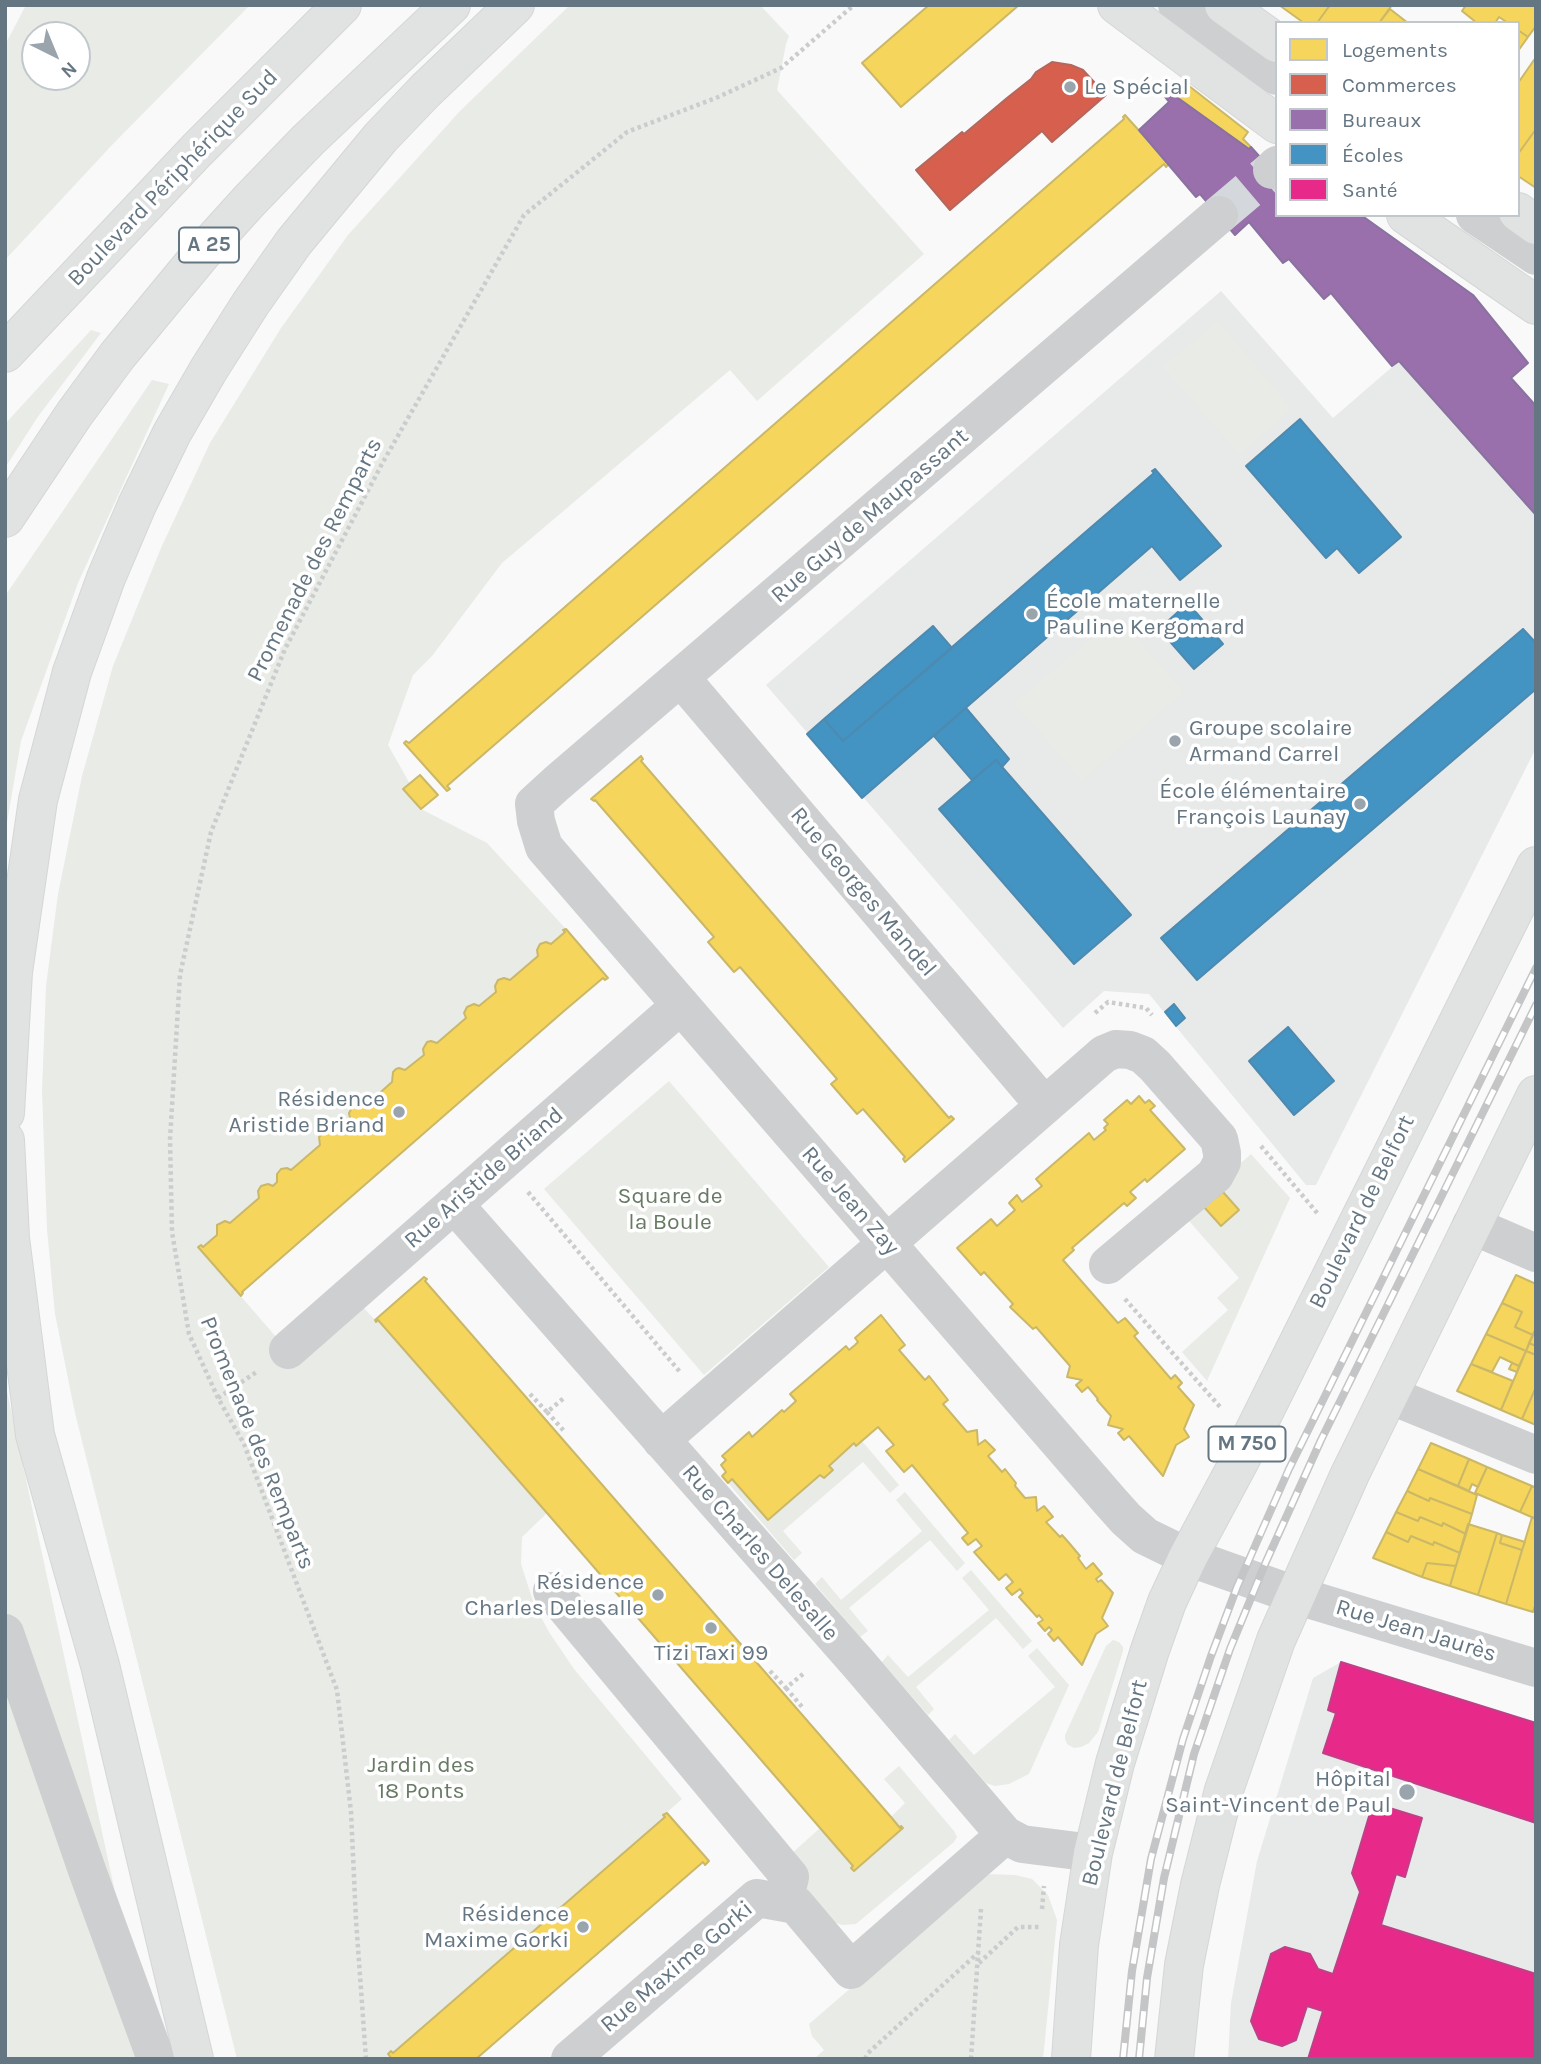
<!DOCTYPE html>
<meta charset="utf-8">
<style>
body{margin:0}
#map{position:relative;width:1541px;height:2064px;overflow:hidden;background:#f9f9f9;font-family:Karla,sans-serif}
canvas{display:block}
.frame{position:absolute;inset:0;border:7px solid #657683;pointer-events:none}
.legend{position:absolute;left:1275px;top:21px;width:245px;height:196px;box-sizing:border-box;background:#fff;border:2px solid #c1c8cd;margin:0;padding:9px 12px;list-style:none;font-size:21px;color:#657683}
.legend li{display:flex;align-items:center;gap:14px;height:35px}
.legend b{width:35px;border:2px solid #c1c8cd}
.north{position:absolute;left:21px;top:21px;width:70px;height:70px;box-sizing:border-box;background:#fff;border:2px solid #c1c8cd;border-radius:50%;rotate:137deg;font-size:19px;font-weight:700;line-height:28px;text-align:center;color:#657683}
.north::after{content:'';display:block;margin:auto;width:24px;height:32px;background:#99a4ac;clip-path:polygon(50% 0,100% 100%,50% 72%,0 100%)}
</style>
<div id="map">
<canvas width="1541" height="2064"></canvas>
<div class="frame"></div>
<ul class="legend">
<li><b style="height:19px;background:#f6d55c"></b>Logements</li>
<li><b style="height:19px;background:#d6604d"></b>Commerces</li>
<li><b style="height:19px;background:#9970ab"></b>Bureaux</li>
<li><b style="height:19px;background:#4393c3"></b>Écoles</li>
<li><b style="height:19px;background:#e7298a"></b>Santé</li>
</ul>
<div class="north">N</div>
</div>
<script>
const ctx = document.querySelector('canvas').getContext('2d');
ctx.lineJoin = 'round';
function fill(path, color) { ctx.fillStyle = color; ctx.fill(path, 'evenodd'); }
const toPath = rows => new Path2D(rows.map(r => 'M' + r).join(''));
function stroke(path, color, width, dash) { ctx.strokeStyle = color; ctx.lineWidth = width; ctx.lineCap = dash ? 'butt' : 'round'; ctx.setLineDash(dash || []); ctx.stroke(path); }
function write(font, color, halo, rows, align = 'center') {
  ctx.font = font + ' Karla,sans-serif'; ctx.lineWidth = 7; ctx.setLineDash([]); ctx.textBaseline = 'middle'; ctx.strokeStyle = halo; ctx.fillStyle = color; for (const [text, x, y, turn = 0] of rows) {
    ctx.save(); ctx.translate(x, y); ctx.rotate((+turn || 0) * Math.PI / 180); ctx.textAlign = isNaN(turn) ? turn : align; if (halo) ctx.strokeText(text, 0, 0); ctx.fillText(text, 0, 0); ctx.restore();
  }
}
fill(toPath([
 [1221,291,1333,418,1399,361,1536,515,1536,748,1316,1185,1306,1185,1149,994,1104,991,1063,1028,766,685],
 [1341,1662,1536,1723,1536,2059,1228,2059,1231,2003,1257,1861,1313,1678]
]), '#e8e9e9');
fill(toPath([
 [26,5,250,5,112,145,5,260,5,45],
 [35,35,77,35,77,77,35,77],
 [570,5,760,5,789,36,786,44,777,90,924,254,757,401,730,370,502,563,432,656,413,675,388,745,410,784,404,789,421,809,487,843,566,929,563,930,565,932,551,944,546,942,540,944,537,950,538,956,510,980,504,978,498,980,495,986,496,992,479,1006,474,1004,467,1007,464,1013,466,1018,437,1043,431,1041,427,1042,423,1049,424,1055,405,1070,399,1068,396,1069,393,1072,392,1082,364,1107,358,1105,352,1108,349,1113,350,1118,333,1133,328,1131,322,1134,319,1137,320,1145,291,1170,287,1168,281,1170,277,1174,277,1182,273,1186,268,1184,261,1186,258,1191,259,1198,230,1223,225,1221,219,1223,216,1229,217,1235,203,1246,201,1245,198,1247,297,1361,362,1306,376,1321,378,1320,547,1513,522,1537,521,1564,534,1604,549,1632,574,1669,682,1799,664,1815,665,1817,393,2053,391,2051,388,2053,392,2059,237,2059,75,1413,55,1314,47,1229,42,1091,46,986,58,894,82,776,113,666,161,548,210,443,281,328,348,235,460,111],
 [1218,321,1292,408,1240,455,1162,367],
 [91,330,101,333,37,418,5,468,5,424],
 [152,380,169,384,78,583,21,741,5,834,5,596],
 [1118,616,1184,692,1082,781,1014,703],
 [669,1081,829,1267,704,1375,544,1189],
 [1251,1154,1290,1198,1207,1381,1182,1352,1228,1310,1217,1298,1239,1278,1183,1214,1199,1201,1221,1226,1223,1192,1217,1184],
 [5,1382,151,2059,5,2059],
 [862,1441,899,1485,890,1493,863,1462,783,1531,802,1553,794,1560,728,1483,732,1479,769,1520,820,1475,824,1478,833,1470,829,1466,854,1443,856,1445],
 [905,1492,965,1563,957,1571,930,1540,849,1608,868,1631,860,1637,815,1584,822,1577,841,1600,922,1531,896,1500],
 [971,1570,1032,1641,1023,1649,996,1618,916,1687,934,1709,928,1715,882,1662,888,1655,908,1677,989,1610,962,1578],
 [1113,1640,1119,1642,1123,1647,1123,1651,1098,1732,1089,1743,1081,1747,1074,1748,1067,1744,1065,1739,1065,1735,1106,1646],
 [1037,1648,1069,1685,1029,1774,1009,1784,995,1786,986,1783,949,1740,955,1734,974,1755,1055,1687,1028,1656],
 [899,1766,954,1831,957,1837,954,1842,856,1924,842,1925,831,1921,781,1863,820,1828,853,1866,852,1868,855,1871,903,1829,901,1826,900,1828,891,1817,905,1803,884,1779],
 [983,1874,1015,1875,1032,1879,1048,1895,1057,1920,1043,2059,814,2059,824,2050,812,2036,809,2024]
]), '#e8ebe6');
const homes = toPath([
 [929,5,1019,5,901,107,862,63,929,5],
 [1279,5,1330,5,1317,23,1304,23,1279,5],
 [1330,5,1392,5,1379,23,1317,23,1330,5],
 [1466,5,1536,5,1536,26,1528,37,1518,30,1518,23,1508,23,1499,17,1495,23,1477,23,1462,11,1466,5],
 [1390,9,1408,23,1379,23,1390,9],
 [1518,30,1528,37,1518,51,1518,30],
 [1534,60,1536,62,1536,129,1518,154,1518,83,1534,60],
 [1184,82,1248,132,1243,139,1251,147,1249,149,1171,93,1184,82],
 [1125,115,1169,164,1166,167,1164,164,1062,252,447,786,450,789,447,791,404,743,406,741,409,743,1124,119,1123,117,1125,115],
 [1536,129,1536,188,1518,176,1518,154,1536,129],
 [641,756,643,759,641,761,949,1118,951,1116,954,1119,905,1162,903,1159,905,1157,863,1109,857,1114,831,1084,837,1079,740,967,734,972,708,942,714,937,595,800,594,801,591,799,641,756],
 [420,775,438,795,421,809,403,789,420,775],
 [566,929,608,978,605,980,603,978,564,1011,242,1292,243,1293,241,1296,198,1247,201,1245,203,1247,217,1235,217,1225,225,1221,230,1223,259,1198,258,1191,261,1186,268,1184,273,1186,277,1182,277,1174,281,1169,287,1168,291,1170,320,1145,319,1137,322,1134,328,1131,333,1133,350,1118,349,1113,352,1108,358,1105,364,1107,392,1082,393,1072,396,1069,399,1068,405,1070,424,1055,423,1049,427,1042,431,1041,437,1043,466,1018,464,1013,467,1007,474,1004,479,1006,496,992,495,986,498,980,504,978,510,980,538,956,537,950,540,944,546,942,551,944,565,932,563,930,566,929],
 [1139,1096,1145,1103,1149,1100,1155,1106,1150,1110,1185,1149,1147,1182,1145,1179,1130,1192,1136,1198,1127,1206,1124,1203,1072,1248,1074,1250,1063,1260,1118,1323,1125,1318,1138,1333,1134,1336,1171,1379,1175,1375,1182,1383,1178,1387,1194,1405,1184,1429,1189,1437,1176,1445,1163,1476,1129,1436,1124,1440,1118,1433,1123,1429,1108,1425,1111,1416,1097,1400,1098,1399,1088,1387,1082,1392,1076,1385,1082,1380,1067,1377,1070,1366,1036,1327,1033,1329,1010,1307,1013,1304,984,1272,981,1275,957,1248,991,1219,997,1226,1015,1210,1009,1203,1017,1195,1022,1202,1042,1186,1036,1179,1089,1133,1094,1140,1106,1130,1104,1128,1108,1124,1104,1120,1127,1100,1131,1104,1139,1096],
 [1223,1192,1239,1210,1221,1226,1204,1207,1223,1192],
 [1516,1275,1536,1284,1536,1328,1533,1335,1515,1327,1522,1312,1502,1303,1516,1275],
 [424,1277,427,1279,425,1281,891,1817,900,1828,901,1826,903,1828,854,1871,851,1868,853,1866,547,1513,378,1320,376,1322,375,1320,424,1277],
 [1502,1303,1522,1312,1515,1327,1533,1335,1526,1351,1486,1334,1502,1303],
 [881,1315,905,1345,899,1350,925,1380,929,1376,948,1400,943,1404,967,1432,977,1430,978,1445,985,1440,995,1450,988,1456,1002,1472,1005,1469,1016,1483,1015,1486,1025,1498,1036,1497,1037,1511,1044,1506,1053,1517,1046,1522,1060,1537,1062,1535,1070,1544,1080,1556,1078,1558,1086,1569,1093,1563,1102,1574,1096,1579,1098,1582,1101,1580,1113,1593,1102,1618,1108,1626,1096,1634,1082,1665,1058,1637,1054,1641,1048,1634,1052,1630,1049,1627,1045,1631,1038,1623,1043,1620,1039,1615,1037,1617,1019,1597,1023,1593,1020,1589,1012,1595,1006,1588,1013,1582,1006,1574,999,1580,974,1552,982,1546,976,1539,968,1545,962,1538,968,1533,912,1465,904,1472,886,1451,894,1445,878,1427,856,1446,854,1443,829,1466,833,1470,824,1478,820,1475,768,1520,732,1479,728,1483,722,1476,726,1472,721,1465,726,1460,722,1456,749,1432,752,1437,782,1410,784,1412,796,1401,790,1394,846,1346,849,1350,855,1345,858,1342,855,1338,881,1315],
 [1536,1328,1536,1346,1529,1343,1536,1328],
 [1486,1334,1526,1351,1519,1366,1500,1357,1492,1372,1471,1364,1486,1334],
 [1529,1343,1536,1346,1536,1355,1526,1351,1529,1343],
 [1526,1351,1536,1355,1536,1387,1522,1419,1501,1410,1526,1351],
 [1512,1363,1519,1366,1517,1372,1509,1369,1512,1363],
 [1471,1364,1513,1381,1501,1410,1457,1391,1471,1364],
 [1536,1387,1536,1425,1522,1419,1536,1387],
 [1431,1443,1469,1459,1458,1486,1418,1469,1431,1443],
 [1469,1459,1487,1467,1478,1487,1472,1484,1469,1491,1458,1486,1469,1459],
 [1487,1467,1532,1486,1520,1512,1475,1493,1487,1467],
 [1418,1469,1477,1495,1472,1514,1430,1498,1429,1501,1407,1491,1418,1469],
 [1532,1486,1536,1488,1536,1519,1520,1512,1532,1486],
 [1407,1491,1429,1501,1430,1498,1472,1514,1466,1534,1443,1523,1442,1526,1420,1517,1418,1521,1396,1512,1407,1491],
 [1396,1512,1418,1521,1420,1517,1442,1526,1443,1523,1466,1534,1460,1553,1434,1542,1433,1545,1411,1536,1408,1542,1386,1532,1396,1512],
 [1532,1517,1536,1519,1536,1603,1533,1612,1506,1604,1532,1517],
 [1468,1524,1497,1533,1478,1595,1450,1586,1468,1524],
 [1386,1532,1408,1542,1411,1536,1433,1545,1434,1542,1460,1553,1456,1566,1427,1563,1422,1577,1373,1558,1386,1532],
 [1497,1533,1502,1535,1500,1543,1522,1550,1506,1604,1478,1595,1497,1533],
 [1502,1535,1525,1542,1522,1550,1500,1543,1502,1535],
 [1427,1563,1456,1566,1450,1586,1422,1577,1427,1563],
 [667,1813,709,1861,705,1865,703,1862,476,2059,392,2059,388,2054,391,2051,393,2053,665,1817,663,1815,667,1813]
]);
fill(homes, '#f6d55c');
stroke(homes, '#cab868', 2);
const shops = toPath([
 [1052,62,1071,65,1083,70,1106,95,1052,142,1042,131,950,210,916,170,962,132,964,134,1007,98,1031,79,1036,72,1052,62]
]);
fill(shops, '#d6604d');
stroke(shops, '#b4675d', 2);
const offices = toPath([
 [1171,93,1249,149,1251,147,1277,176,1277,215,1361,215,1473,295,1528,363,1511,378,1536,406,1536,515,1399,361,1392,366,1331,293,1324,299,1289,259,1283,263,1249,222,1235,235,1200,194,1196,197,1139,130,1169,102,1165,97,1171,93]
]);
fill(offices, '#9970ab');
stroke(offices, '#89729f', 2);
const schools = toPath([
 [1300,419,1401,537,1359,573,1337,548,1326,558,1246,466,1300,419],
 [1155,469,1221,546,1180,580,1152,546,862,798,807,734,824,719,843,741,1154,473,1152,471,1155,469],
 [1188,603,1223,644,1194,669,1159,629,1188,603],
 [933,626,952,648,843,741,824,719,933,626],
 [1523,629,1536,643,1536,689,1197,980,1161,938,1523,629],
 [966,708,1009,759,1002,767,996,760,972,780,934,736,966,708],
 [996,760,1131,915,1074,964,939,809,996,760],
 [1174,1004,1185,1018,1176,1026,1165,1012,1174,1004],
 [1288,1027,1334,1081,1294,1115,1249,1061,1288,1027]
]);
fill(schools, '#4393c3');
stroke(schools, '#4d8ab0', 2);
const health = toPath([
 [1341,1662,1536,1723,1536,1823,1323,1753,1336,1713,1328,1710,1341,1662],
 [1383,1806,1422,1818,1405,1877,1396,1874,1381,1925,1536,1974,1536,2059,1308,2059,1323,2011,1307,2006,1296,2040,1282,2046,1259,2039,1251,2021,1271,1954,1285,1947,1310,1954,1318,1969,1333,1974,1360,1892,1352,1873,1370,1813,1383,1806]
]);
fill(health, '#e7298a');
stroke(health, '#c04088', 2);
stroke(toPath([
 [1219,215,1272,170]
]), '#d4d8dc', 38, [38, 19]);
const major = toPath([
 [1117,5,1277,124],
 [1224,5,1277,43],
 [1518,212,1536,225],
 [1406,215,1536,305],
 [1071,2059,1079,1945,1093,1853,1115,1763,1150,1650,1167,1602,1188,1557,1239,1462,1536,866],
 [1174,2059,1184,1965,1200,1885,1224,1790,1276,1640,1350,1474,1536,1095]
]);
const highway = toPath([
 [5,353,197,150,342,5],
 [5,518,75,413,117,356,202,253,250,200,308,140,451,5],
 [5,1113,13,972,38,800,72,672,106,578,137,505,172,433,209,369,251,303,294,242,381,137,425,91,515,5],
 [5,1140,10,1238,35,1435,100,1665,194,2059]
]);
stroke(major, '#d5d6d7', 40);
stroke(highway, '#d5d6d6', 40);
stroke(toPath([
 [1095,1013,1108,1002,1146,1008,1152,1015],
 [1261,1146,1318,1214],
 [528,1192,680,1372],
 [1125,1299,1221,1408],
 [530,1394,547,1412,564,1398],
 [218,1398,258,1371],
 [547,1412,564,1431],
 [770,1671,786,1688,803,1674],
 [786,1688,803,1708],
 [1042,1909,1044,1886],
 [979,1963,1018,1927,1041,1927],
 [366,2059,356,1920,351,1812,337,1690,244,1444,218,1398,189,1334,172,1232,170,1139,180,975,211,832,285,649,383,462,524,215,627,132,716,98,781,68,854,5],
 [865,2059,868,2053,978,1953],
 [971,2059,981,1909]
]), '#cbcccd', 4.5, [3.5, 3.5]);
stroke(toPath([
 [1177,5,1277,76],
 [1272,170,1277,165],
 [1219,215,557,783,534,804,536,821,544,847,1109,1500,1126,1519,1145,1536,1188,1557,1295,1595,1536,1668],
 [1475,215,1536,256],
 [681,678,1044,1105],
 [454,1204,857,1662,1005,1835,1022,1844,1093,1853],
 [1471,1225,1536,1253],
 [288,1350,681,1005],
 [1389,1395,1536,1455],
 [661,1440,1104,1054,1116,1049,1130,1050,1143,1055,1155,1066,1219,1139,1222,1153,1222,1162,1215,1175,1108,1265],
 [552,1591,790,1877,784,1903],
 [5,1633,88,1873,156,2059],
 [570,2059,757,1898,796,1905,851,1970,1005,1835]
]), '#cecfd0', 38);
stroke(major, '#e1e2e2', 38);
stroke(highway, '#e1e2e2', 38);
const rail = toPath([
 [1123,2059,1132,1971,1151,1859,1183,1739,1211,1656,1237,1587,1289,1469,1536,968],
 [1139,2059,1147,1978,1164,1878,1194,1754,1230,1649,1265,1564,1321,1440,1536,1005]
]);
stroke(rail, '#c3c5c6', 8);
stroke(rail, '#fff', 5, [16]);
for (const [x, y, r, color] of [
 [1070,87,7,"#99a4ac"],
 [1032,614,7,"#99a4ac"],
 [1175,741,7,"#99a4ac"],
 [1360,804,7,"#99a4ac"],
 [399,1112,7,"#99a4ac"],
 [658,1595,7,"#99a4ac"],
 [711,1628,7,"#99a4ac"],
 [1407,1792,9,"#99a4ac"],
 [583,1927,7,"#99a4ac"]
]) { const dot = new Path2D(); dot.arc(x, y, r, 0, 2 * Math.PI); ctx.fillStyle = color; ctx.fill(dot); stroke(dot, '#fff', 2.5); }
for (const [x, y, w] of [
 [209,245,60],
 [1247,1444,77]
]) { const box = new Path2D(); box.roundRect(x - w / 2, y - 17.5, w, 35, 5); ctx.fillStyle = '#fff'; ctx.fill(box); stroke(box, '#657683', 2); }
write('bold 21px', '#657683', null, [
 ["A 25",209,245],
 ["M 750",1247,1444]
]);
write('23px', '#657683', '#fff', [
 ["Le Spécial",1084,87,"left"],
 ["École maternelle",1046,601,"left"],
 ["Pauline Kergomard",1046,627,"left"],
 ["Groupe scolaire",1189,728,"left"],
 ["Armand Carrel",1189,754,"left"],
 ["École élémentaire",1346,791],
 ["François Launay",1346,817],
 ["Résidence",385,1099],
 ["Aristide Briand",385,1125],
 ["Résidence",644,1582],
 ["Charles Delesalle",644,1608],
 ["Tizi Taxi 99",711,1653,"center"],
 ["Hôpital",1391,1779],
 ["Saint-Vincent de Paul",1391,1805],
 ["Résidence",569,1914],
 ["Maxime Gorki",569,1940]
], 'right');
write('23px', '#657683', '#fff', [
 ["Boulevard Périphérique Sud",173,178,-46],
 ["Rue Guy de Maupassant",870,516,-41],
 ["Promenade des Remparts",315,560,-63],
 ["Rue Georges Mandel",863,892,50],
 ["Rue Aristide Briand",484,1178,-41],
 ["Rue Jean Zay",850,1201,49],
 ["Boulevard de Belfort",1362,1212,-64],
 ["Promenade des Remparts",257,1443,68],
 ["Rue Charles Delesalle",760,1553,49],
 ["Rue Jean Jaurès",1416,1631,17],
 ["Boulevard de Belfort",1115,1783,-76],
 ["Rue Maxime Gorki",677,1967,-40]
]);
write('23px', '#687a64', '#fff', [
 ["Square de",670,1196],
 ["la Boule",670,1222],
 ["Jardin des",421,1765],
 ["18 Ponts",421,1791]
]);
</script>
